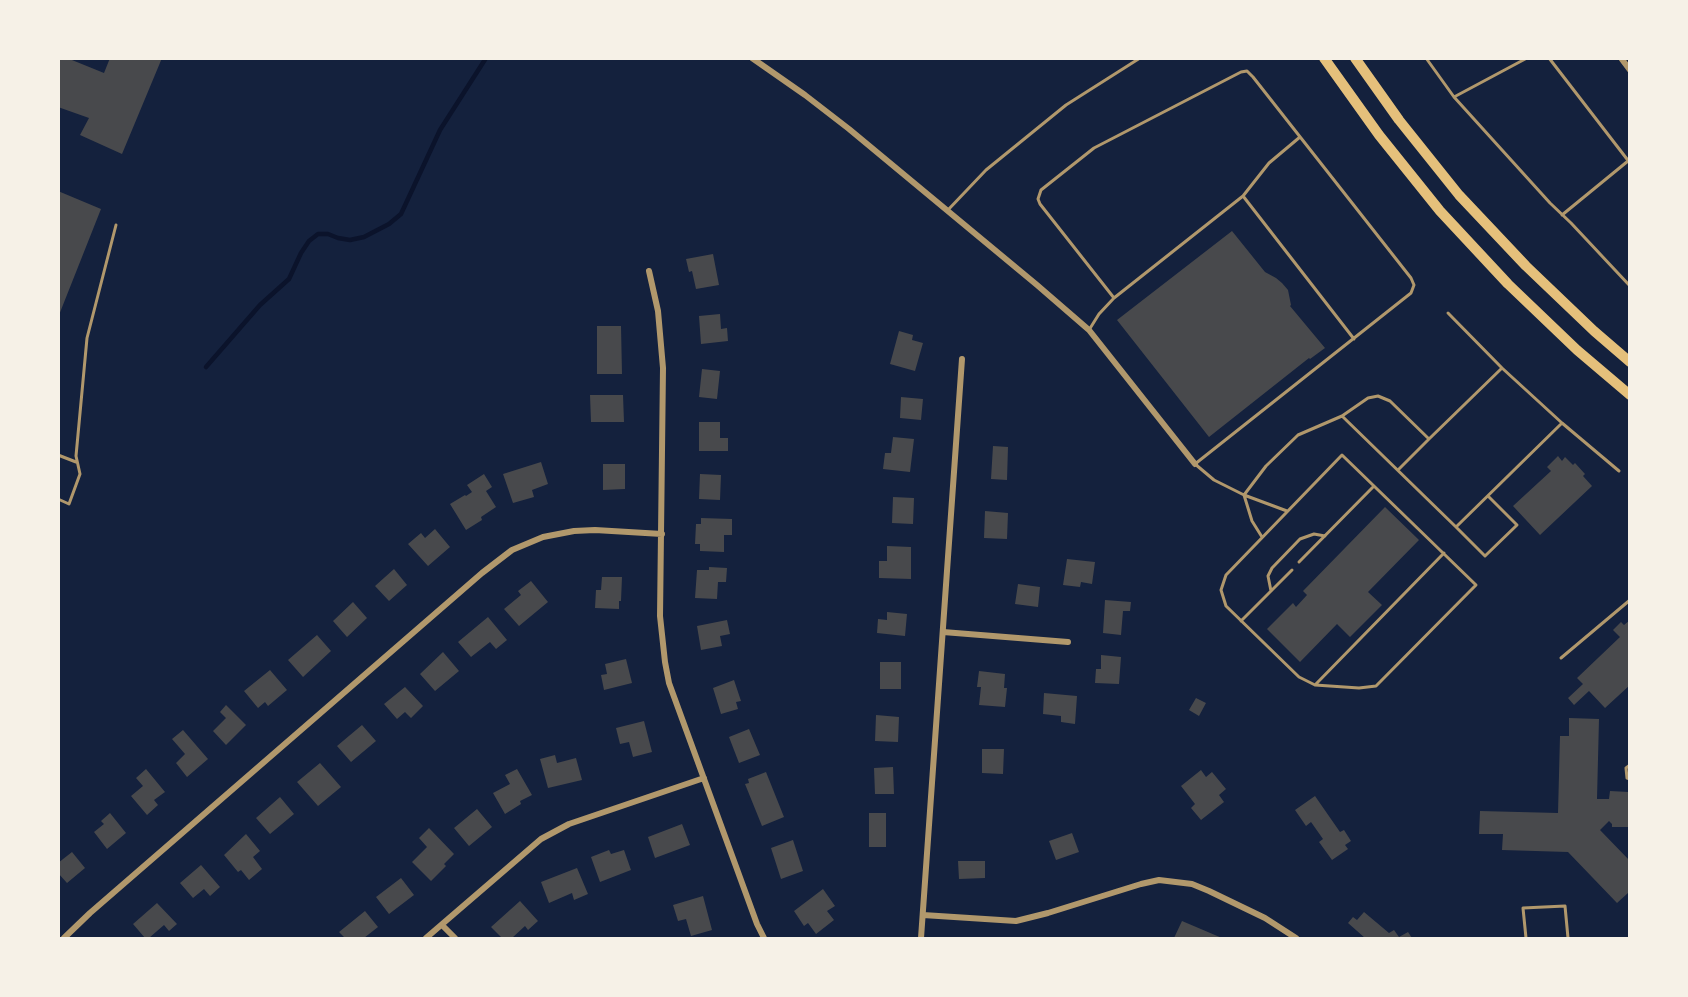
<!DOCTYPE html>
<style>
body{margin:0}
#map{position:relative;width:1688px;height:997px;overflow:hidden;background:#14213d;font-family:"Public Sans",sans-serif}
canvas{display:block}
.frame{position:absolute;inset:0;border:60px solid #f6f1e7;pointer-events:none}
</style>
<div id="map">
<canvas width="1688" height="997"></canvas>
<div class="frame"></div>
</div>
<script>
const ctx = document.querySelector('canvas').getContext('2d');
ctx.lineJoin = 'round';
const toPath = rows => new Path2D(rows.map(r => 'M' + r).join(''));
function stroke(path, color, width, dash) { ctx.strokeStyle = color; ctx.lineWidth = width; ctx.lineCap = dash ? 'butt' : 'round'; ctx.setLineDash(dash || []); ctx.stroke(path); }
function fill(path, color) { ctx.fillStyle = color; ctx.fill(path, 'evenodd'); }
stroke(toPath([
 [206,367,260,305,289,279,301,253,309,241,318,234,328,234,338,238,350,240,364,237,389,224,401,214,440,130,486,58]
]), '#0b132b', 4.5);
fill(toPath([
 [58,58,67,58,104,73,110,58,162,58,122,154,80,135,89,118,58,107],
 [58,191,101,209,59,315,58,315],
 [1232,231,1265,272,1276,278,1282,283,1288,290,1291,305,1290,306,1325,348,1310,359,1309,358,1209,437,1117,320],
 [713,254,719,285,696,289,692,271,689,272,686,259],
 [720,314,721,329,727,328,728,341,701,344,699,316],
 [597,326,621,326,622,374,597,374],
 [899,331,913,335,912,340,923,343,915,371,890,364],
 [702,369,720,371,717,399,699,397],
 [590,395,623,395,624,422,591,422],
 [901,397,923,399,921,420,900,418],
 [699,422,720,422,720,438,728,438,728,451,699,451],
 [893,437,914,439,910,472,883,469,885,453,891,453],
 [993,446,1008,447,1007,480,991,479],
 [1558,456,1562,461,1565,457,1573,465,1575,463,1585,474,1583,476,1592,486,1540,535,1513,506,1551,471,1547,467],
 [541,462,548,484,532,490,534,497,513,503,503,474],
 [603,464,625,464,625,489,603,490],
 [484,474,492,487,486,491,496,507,481,517,482,520,466,530,450,504,465,495,466,496,472,492,467,485],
 [700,474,721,475,720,500,699,499],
 [893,497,914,498,913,524,892,523],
 [1385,507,1419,540,1368,592,1382,605,1350,637,1337,624,1300,662,1267,629,1293,603,1296,607,1307,595,1303,591],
 [985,511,1008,513,1007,539,984,538],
 [701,518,732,519,732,535,724,535,724,552,700,551,700,544,695,544,696,524,701,524],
 [435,529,450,547,428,566,408,544,421,533,425,538],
 [887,546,911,547,911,579,879,578,879,561,887,561],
 [1067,559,1095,562,1092,584,1081,582,1080,587,1063,585],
 [709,567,727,568,726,582,718,582,717,599,695,598,697,570,709,570],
 [394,569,407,585,389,601,375,586],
 [602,577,622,577,621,601,619,601,619,609,595,608,596,590,601,590],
 [531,581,548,602,519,626,504,609,521,595,518,591],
 [1018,584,1040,587,1038,607,1015,604],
 [1105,600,1131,602,1130,611,1123,611,1121,635,1103,633],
 [353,602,367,618,347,637,333,621],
 [887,612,907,614,905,636,877,633,878,619,887,620],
 [488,617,507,640,496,649,490,642,471,657,458,642],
 [727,620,730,634,720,636,722,646,701,650,697,626],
 [1630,620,1630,685,1605,708,1589,691,1574,705,1568,698,1583,684,1577,678,1620,637,1613,630,1621,622,1624,625],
 [317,635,331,651,303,677,288,660],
 [443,652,459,671,435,691,420,674],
 [1101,655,1121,657,1119,684,1095,683,1096,669,1101,669],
 [626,659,632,683,604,690,601,675,607,674,605,664],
 [880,662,901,662,901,689,880,689],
 [270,670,287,690,268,706,265,702,258,708,244,691],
 [979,671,1005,674,1004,688,1007,688,1005,707,979,705,981,687,977,687],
 [734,680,741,701,736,702,738,709,721,714,713,688],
 [405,687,423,706,411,718,405,712,397,719,384,704],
 [1044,693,1077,696,1075,724,1061,722,1061,716,1043,714],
 [1196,698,1206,703,1199,716,1189,710],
 [226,705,246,725,226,745,213,731,226,718,220,712],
 [876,715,899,717,898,742,875,741],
 [1569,718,1599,719,1597,799,1609,799,1610,791,1629,792,1630,827,1612,827,1612,824,1609,821,1600,830,1630,861,1630,895,1628,893,1617,903,1568,852,1502,850,1503,834,1479,834,1480,811,1558,813,1560,736,1569,736],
 [644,721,652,752,633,757,629,742,620,744,616,728],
 [362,725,376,741,351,762,337,746],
 [749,729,760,755,739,763,729,737],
 [183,730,208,759,187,777,176,763,185,754,172,739],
 [982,749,1004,749,1003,774,982,773],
 [555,755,557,763,576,758,582,780,548,788,540,759],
 [320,763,341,787,318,806,297,782],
 [893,767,894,794,875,794,874,768],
 [146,769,165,792,154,800,158,805,147,815,131,796,143,786,136,778],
 [517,769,532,795,520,801,521,804,505,814,493,793,510,784,505,775],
 [1201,770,1206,777,1212,772,1226,789,1219,795,1224,802,1201,820,1191,808,1195,804,1181,786],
 [766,772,784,817,762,826,745,784,749,783,748,779],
 [1315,796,1340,832,1344,830,1351,841,1345,845,1348,849,1332,860,1319,842,1323,839,1311,822,1306,826,1295,810],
 [280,797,294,814,270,834,256,818],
 [477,809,492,827,469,846,454,828],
 [110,813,126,833,107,849,94,832,104,824,101,821],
 [869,813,886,813,886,847,869,847],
 [682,824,690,845,655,858,648,837],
 [429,828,454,854,444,864,446,866,431,881,412,862,427,847,419,838],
 [1072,833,1079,852,1056,860,1049,841],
 [246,834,260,851,253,857,262,869,249,880,241,870,238,872,224,855],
 [793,840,803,871,781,879,771,848],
 [609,850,611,854,624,850,631,870,600,882,591,857],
 [72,852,85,868,67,883,58,873,58,863],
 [958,861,985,861,985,878,959,879],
 [201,865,220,887,210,896,204,889,193,898,180,883],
 [577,868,588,894,574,900,572,893,549,903,541,882],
 [401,878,414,895,389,914,376,897],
 [823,889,835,906,827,911,834,920,816,934,808,923,804,926,794,911],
 [703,896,712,930,691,936,686,919,678,921,673,905],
 [520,901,538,921,528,930,525,926,512,938,502,938,491,927],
 [157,903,177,924,169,931,164,925,149,938,145,938,133,924],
 [365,911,378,927,364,938,345,938,339,932],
 [1364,912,1389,933,1394,930,1399,937,1408,932,1412,938,1365,938,1348,923,1353,917,1357,920],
 [1182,921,1222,938,1174,938]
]), '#48494c');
stroke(toPath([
 [1426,58,1454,97,1550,203,1571,223,1630,286],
 [1549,58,1630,163],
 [1454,97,1527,58],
 [1243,196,1354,339],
 [947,211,986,170,1066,105,1140,58],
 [1562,215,1628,161],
 [1114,298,1040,204,1038,199,1041,190,1094,148,1241,72,1247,71,1253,77,1411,278,1414,285,1411,293,1195,464,1214,480,1244,495,1287,511],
 [1089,330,1099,314,1114,298,1243,196,1269,163,1300,137],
 [1502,368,1562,423],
 [1342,416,1368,398,1378,396,1390,401,1429,439,1398,470],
 [1429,439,1502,368,1448,313],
 [58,455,76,462],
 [1342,455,1476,585,1376,686,1359,688,1315,685,1299,677,1226,606,1221,590,1226,575,1342,455],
 [1244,495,1266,466,1298,435,1342,416,1456,527,1562,423,1619,471],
 [1244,495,1252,521,1262,537],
 [58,499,69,504,80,474,76,456,87,338,116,225],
 [1456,527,1485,556,1517,525,1488,496],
 [1299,562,1374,486],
 [1271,591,1268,576,1272,568,1300,539,1314,534,1325,536],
 [1241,621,1292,570],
 [1561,658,1630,600],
 [1315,685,1444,553],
 [1630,765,1626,768,1627,778,1630,779],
 [1526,938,1523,908,1565,906,1568,938]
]), '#b1986c', 3);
stroke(toPath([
 [752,58,805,95,849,129,1037,285,1089,330,1195,464],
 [1621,58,1630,70],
 [649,271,658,311,663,368,660,616,665,662,669,683,757,924,764,938],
 [943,632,1068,642],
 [923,915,1016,921,1048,913,1141,884,1159,880,1192,884,1209,891,1265,918,1296,938],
 [442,925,455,938],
 [64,938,90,913,482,573,512,550,543,537,574,531,595,530,662,534],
 [426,938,541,839,569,824,704,778],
 [921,938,962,359]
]), '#b1986c', 6);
stroke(toPath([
 [1324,58,1379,135,1440,211,1508,284,1577,350,1630,395],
 [1355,58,1399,120,1459,195,1526,266,1594,331,1630,362]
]), '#e5c07b', 10);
</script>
